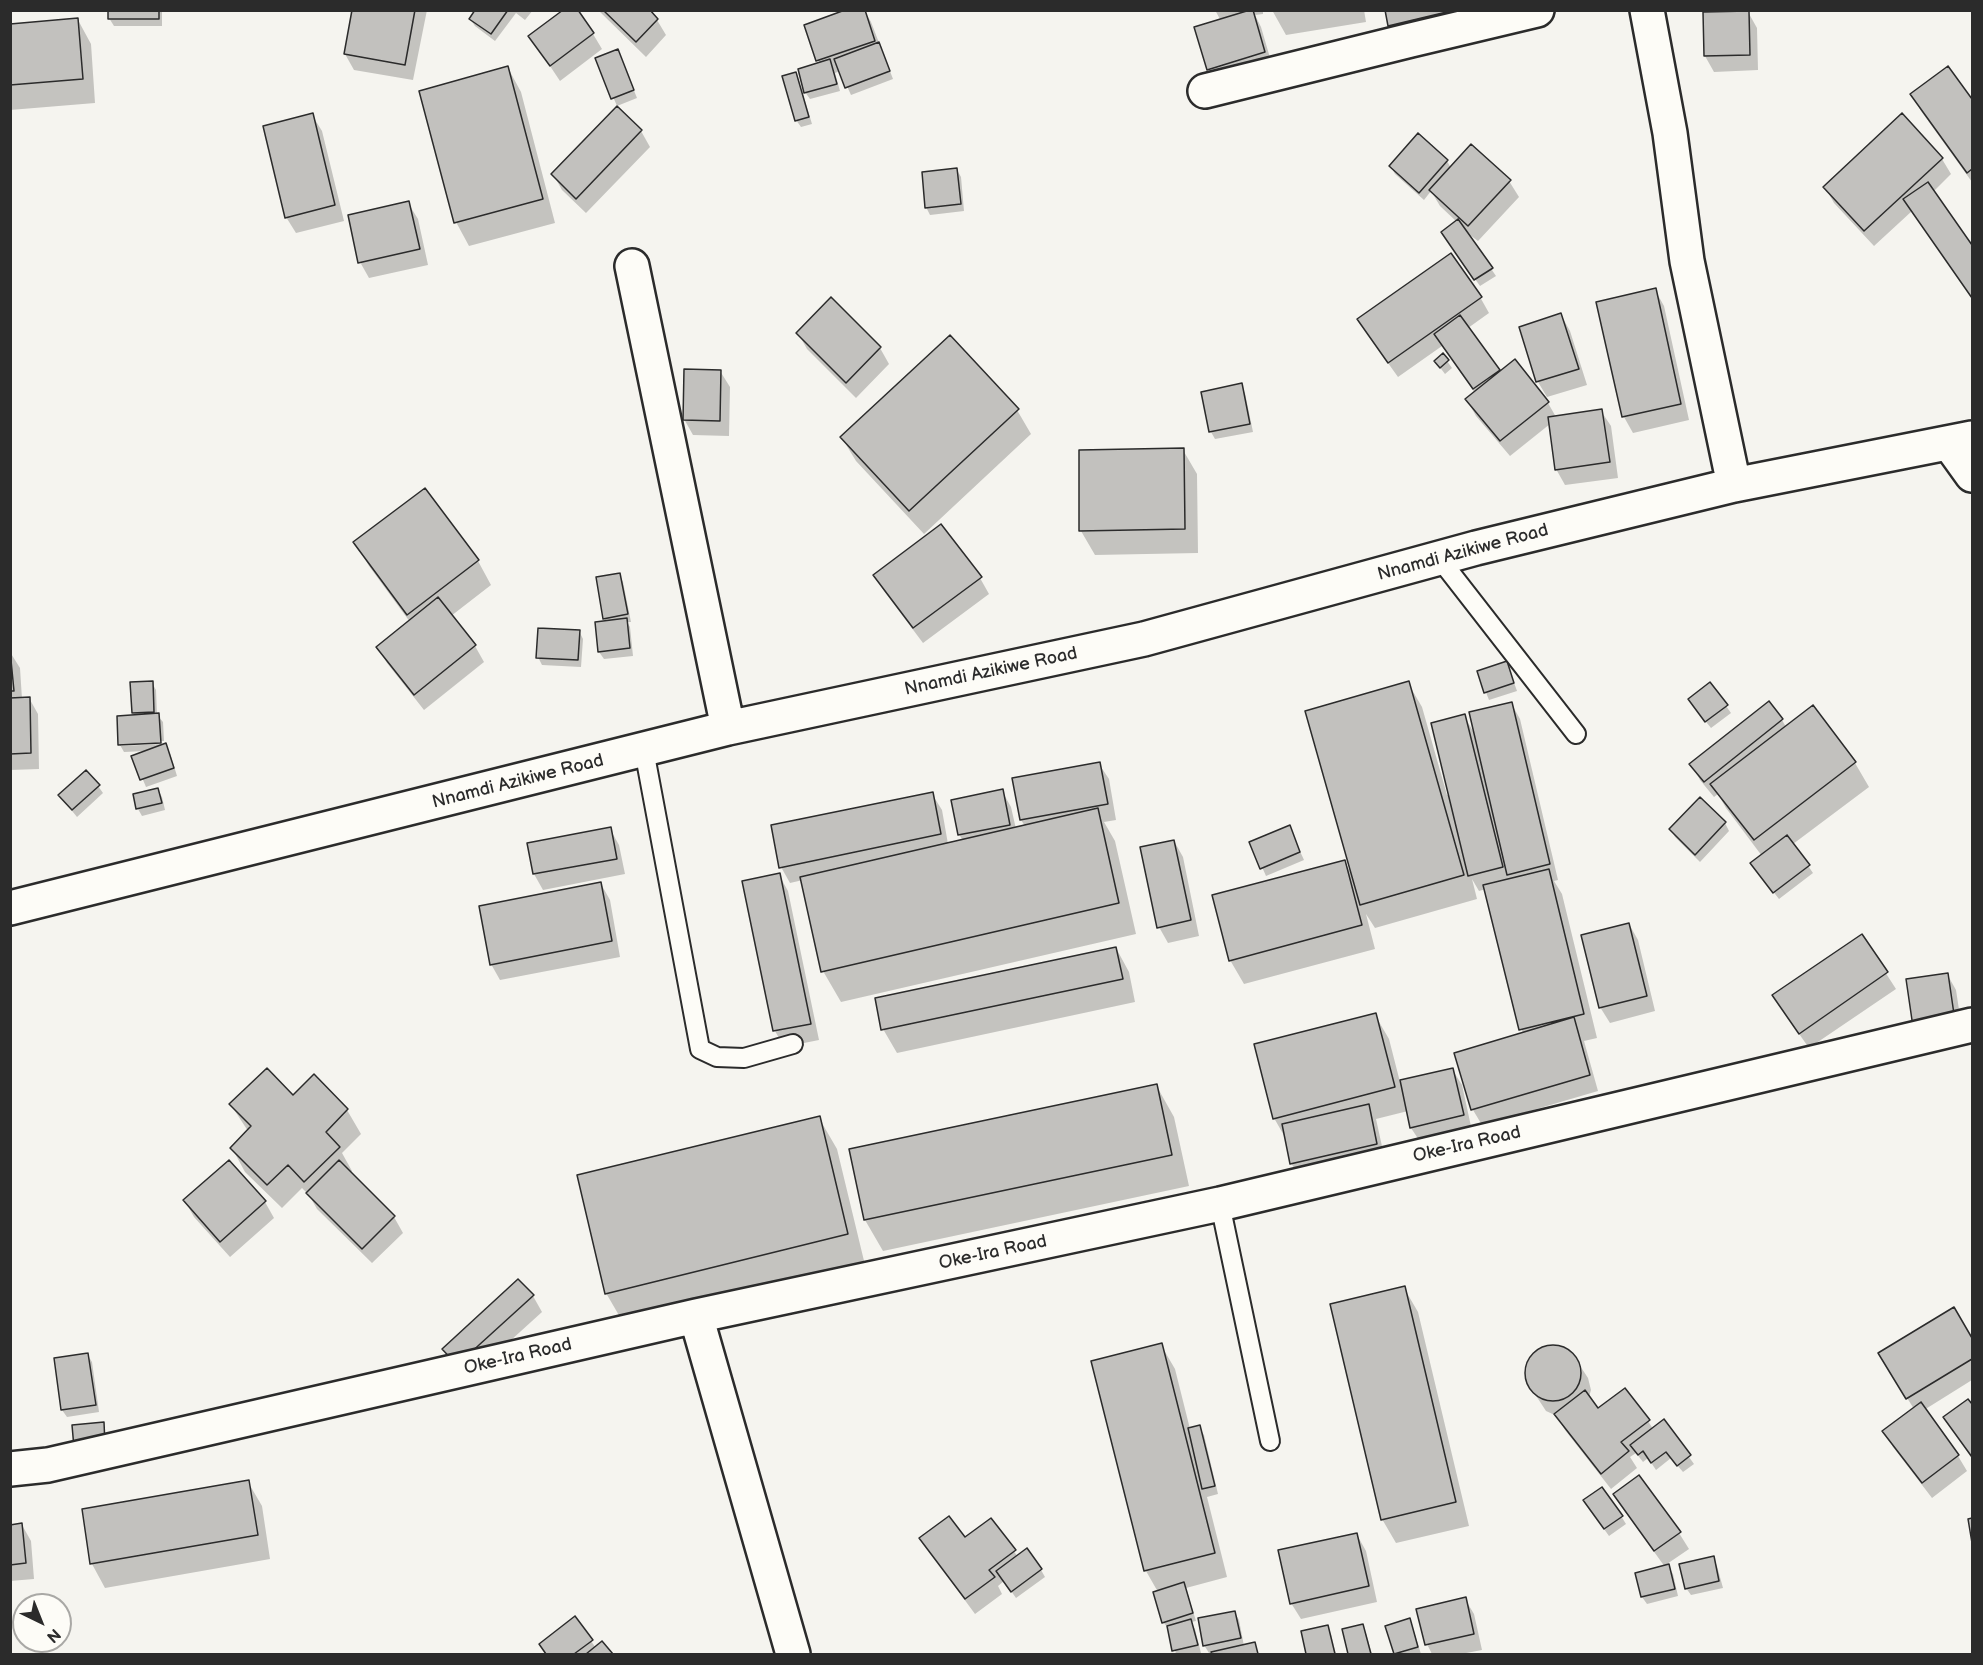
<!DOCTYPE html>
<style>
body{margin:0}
#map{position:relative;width:1983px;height:1665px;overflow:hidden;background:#f5f4ef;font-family:"Balsamiq Sans",sans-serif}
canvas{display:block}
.frame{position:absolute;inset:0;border:12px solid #2b2b2b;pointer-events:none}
.north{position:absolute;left:12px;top:1593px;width:60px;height:60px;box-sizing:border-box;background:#fdfcf7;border:2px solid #a9a8a5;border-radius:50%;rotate:137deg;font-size:16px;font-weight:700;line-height:24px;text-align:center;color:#2b2b2b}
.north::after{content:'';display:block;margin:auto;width:21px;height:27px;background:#2b2b2b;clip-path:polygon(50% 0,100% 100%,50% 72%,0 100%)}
</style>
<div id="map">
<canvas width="1983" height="1665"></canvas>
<div class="frame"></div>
<div class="north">N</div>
</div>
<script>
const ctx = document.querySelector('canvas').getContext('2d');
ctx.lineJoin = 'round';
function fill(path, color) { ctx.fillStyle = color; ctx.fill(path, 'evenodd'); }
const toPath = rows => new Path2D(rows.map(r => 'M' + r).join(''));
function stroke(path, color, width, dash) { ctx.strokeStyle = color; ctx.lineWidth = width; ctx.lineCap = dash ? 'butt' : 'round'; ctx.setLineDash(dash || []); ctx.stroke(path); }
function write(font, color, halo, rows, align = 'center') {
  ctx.font = font + ' "Balsamiq Sans",sans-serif'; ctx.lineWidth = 6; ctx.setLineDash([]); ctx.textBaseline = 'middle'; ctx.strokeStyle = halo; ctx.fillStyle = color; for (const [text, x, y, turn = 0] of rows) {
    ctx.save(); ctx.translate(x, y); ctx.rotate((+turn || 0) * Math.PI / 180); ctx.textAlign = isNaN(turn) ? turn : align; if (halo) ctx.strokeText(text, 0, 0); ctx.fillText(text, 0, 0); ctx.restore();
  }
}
fill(toPath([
 [109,10,162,10,162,26,114,26,109,18],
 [353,10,427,10,413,80,354,70,345,54],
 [476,10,533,10,525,20,516,13,495,41,475,26,470,19],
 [598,10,647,10,657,20,666,35,646,57],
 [864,10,871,22,893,79,851,95,840,71,835,73,840,91,810,99,805,92,820,64,818,60],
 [1215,10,1263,10,1263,14,1255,15,1261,27,1273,68,1217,85,1208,69,1221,21],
 [1364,10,1366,22,1286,35,1272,10],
 [1386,10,1495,10,1403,49,1389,25],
 [1748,12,1757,28,1758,70,1714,72,1705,56],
 [78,20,91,44,95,103,10,110,10,25],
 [593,34,602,49,560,81,530,36],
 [621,58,637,98,617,106,597,59],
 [508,68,521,92,555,223,469,246,456,222],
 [1947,68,1972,102,1972,182,1921,111,1912,95],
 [795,73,799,81,812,124,801,127,796,120],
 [617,108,641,131,650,147,586,213,562,190,553,174],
 [312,115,322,131,344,221,296,233,286,217],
 [1419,135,1447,161,1451,168,1509,181,1519,197,1478,241,1466,232,1496,276,1480,286,1447,239,1457,222,1440,206,1431,191,1424,200,1395,174,1391,167],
 [1942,159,1951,174,1933,192,1972,248,1972,298,1912,211,1874,246,1834,203,1825,187],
 [957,170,961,177,964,211,930,215,926,207],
 [408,203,418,219,428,265,369,278,360,262],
 [1655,290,1664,306,1689,420,1633,433,1624,417,1598,303],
 [1480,297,1489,313,1468,328,1500,373,1548,403,1556,417,1601,411,1611,426,1618,478,1565,485,1556,469,1550,424,1510,456,1476,416,1467,400,1475,393,1442,346,1398,377,1368,335],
 [1561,315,1570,331,1587,385,1547,397,1538,382,1521,328],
 [798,333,880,348,889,364,856,398,807,349],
 [1447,361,1452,368,1445,374,1436,362],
 [720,371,730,387,729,436,693,435,684,419],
 [1241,385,1245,393,1253,432,1215,439,1211,432,1203,393],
 [1017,410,1031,434,924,534,856,461,842,438],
 [1183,450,1197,474,1198,553,1095,555,1081,531],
 [425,490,478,561,491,585,451,616,475,646,484,662,424,710,387,663,378,648,410,622,369,566,355,542],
 [619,575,623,582,631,622,627,622,630,627,633,656,604,659,599,652,606,622,604,618],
 [875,575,980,578,989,594,923,643,884,591],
 [579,631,583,639,581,667,542,665,538,657],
 [10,652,20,668,22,699,29,698,38,714,39,769,10,770],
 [1507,663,1517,691,1489,700,1478,672],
 [152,683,156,690,157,715,163,722,164,741,121,743,121,746,164,744,170,753,177,776,146,787,133,756,146,751,124,752,120,745,135,716,133,713],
 [1408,683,1422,707,1447,795,1450,795,1464,716,1476,736,1511,703,1520,719,1558,880,1554,881,1562,894,1597,1038,1584,1041,1598,1091,1482,1125,1473,1110,1456,1054,1523,1034,1486,889,1479,891,1472,879,1477,899,1375,928,1366,914,1375,949,1244,984,1230,960,1345,862,1352,875],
 [1726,706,1731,713,1711,728,1694,707],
 [1812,708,1855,763,1869,787,1793,844,1813,873,1779,899,1757,871,1762,856,1726,808,1718,794,1714,797,1700,780,1691,764,1782,720,1786,727],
 [1099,764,1109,779,1116,820,1104,822,1115,841,1136,934,841,1002,823,971,803,880,790,883,781,867,932,794,942,810,948,844,963,841,959,834,1002,791,1011,807,1016,829,1025,826,1021,820],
 [98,786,103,793,77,817,60,796],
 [158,790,162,797,165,810,142,816,138,809,134,795],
 [1700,799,1725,823,1729,831,1700,862,1675,837,1671,830],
 [1289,827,1304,860,1266,876,1251,842],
 [610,829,619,845,625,874,543,890,534,874,528,844],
 [1174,841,1183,857,1199,936,1168,943,1159,927],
 [779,875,788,891,819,1040,784,1047,775,1031,744,882],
 [601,884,610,900,620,957,500,980,491,964],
 [1629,924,1638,940,1655,1011,1610,1023,1600,1007],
 [1862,936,1896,989,1809,1048,1783,1011],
 [1116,948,1129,972,1135,1002,897,1053,883,1029],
 [1947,974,1956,990,1963,1036,1923,1042],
 [1375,1015,1389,1039,1400,1082,1452,1069,1462,1085,1472,1131,1421,1143,1411,1128,1408,1111,1376,1119,1385,1160,1301,1179,1291,1163,1286,1139,1274,1118],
 [1156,1085,1174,1117,1189,1186,883,1251,865,1220,851,1150],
 [293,1097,347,1110,361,1134,342,1153,352,1171,350,1173,394,1217,403,1233,372,1263,317,1209,309,1195,302,1188,282,1208,245,1172,232,1148,248,1131,231,1105],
 [819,1118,837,1149,865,1265,624,1324,606,1293],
 [229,1162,265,1202,274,1218,230,1257,194,1217,185,1201],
 [518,1281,533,1296,542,1312,467,1380,453,1365,444,1349],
 [1404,1288,1418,1312,1469,1526,1396,1543,1382,1519],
 [1954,1309,1972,1341,1972,1380,1924,1410,1958,1456,1967,1471,1932,1498,1893,1447,1884,1431,1914,1409,1889,1369],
 [1161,1345,1175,1369,1190,1429,1199,1427,1204,1435,1218,1494,1207,1497,1227,1577,1186,1588,1196,1621,1191,1622,1195,1629,1201,1653,1193,1654,1176,1654,1169,1629,1163,1622,1158,1592,1146,1571,1093,1363],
 [1548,1346,1559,1346,1571,1352,1588,1378,1591,1390,1589,1397,1598,1410,1648,1421,1653,1429,1664,1422,1694,1464,1683,1472,1671,1458,1656,1470,1648,1458,1643,1462,1636,1453,1630,1457,1637,1468,1611,1489,1565,1430,1557,1416,1546,1411,1529,1385,1526,1372,1529,1361,1537,1351],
 [87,1354,92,1362,99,1412,67,1417,62,1410],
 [1968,1401,1972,1407,1972,1459,1945,1418],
 [248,1482,262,1506,270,1559,105,1588,92,1564,83,1510],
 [1615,1495,1679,1533,1689,1549,1667,1564,1673,1574,1678,1596,1647,1604,1642,1597,1665,1567,1624,1510],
 [1589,1508,1621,1516,1626,1524,1609,1536],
 [991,1520,1018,1557,1041,1570,1045,1577,1016,1598,1004,1581,998,1586,1002,1594,975,1614,931,1554,921,1539,965,1540],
 [22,1525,31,1541,34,1579,10,1581,10,1526],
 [1357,1535,1366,1551,1377,1602,1301,1619,1291,1603],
 [1713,1558,1717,1566,1723,1588,1691,1595,1686,1588],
 [1465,1599,1474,1614,1482,1650,1461,1654,1432,1654,1427,1644],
 [1235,1613,1239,1620,1244,1646,1254,1644,1259,1654,1213,1654,1213,1652,1209,1653,1204,1645],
 [574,1618,596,1648,602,1643,611,1654,547,1654,545,1652],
 [1409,1620,1413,1628,1421,1654,1396,1654],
 [1362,1626,1366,1633,1372,1654,1349,1654,1343,1630],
 [1327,1627,1331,1634,1336,1654,1308,1654,1303,1633]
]), '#0003');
const building = toPath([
 [108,10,159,10,159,19,108,19,108,10],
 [352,10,415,10,405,65,344,54,352,10],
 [475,10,508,10,491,34,469,19,475,10],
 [563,10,578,10,594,33,550,66,528,36,563,10],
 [603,10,650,10,658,19,636,42,603,10],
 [845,10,865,10,875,41,816,61,804,25,845,10],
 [1250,10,1253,10,1265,52,1207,70,1194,27,1250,10],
 [1385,10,1455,10,1388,26,1385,10],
 [1749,11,1750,55,1704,56,1703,12,1749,11],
 [78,18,83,79,10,85,10,24,78,18],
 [879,42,890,71,845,88,834,59,879,42],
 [618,49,634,90,611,99,595,58,618,49],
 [830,59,837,84,804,93,798,69,830,59],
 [508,66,543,199,454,223,419,91,508,66],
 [1948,66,1972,99,1972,169,1967,173,1910,94,1948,66],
 [796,72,809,117,795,121,782,76,796,72],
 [617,106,642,130,576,199,551,174,617,106],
 [313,113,335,205,285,218,263,126,313,113],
 [1902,113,1943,158,1864,231,1823,187,1902,113],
 [1418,133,1448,160,1419,193,1389,166,1418,133],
 [1471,144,1511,180,1468,226,1429,190,1471,144],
 [957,168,961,204,925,208,922,172,957,168],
 [1928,182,1972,245,1972,298,1903,199,1928,182],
 [409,201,420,249,358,263,348,215,409,201],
 [1458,219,1493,268,1474,280,1441,232,1458,219],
 [1451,253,1482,297,1388,363,1357,319,1451,253],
 [1656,288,1681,404,1622,417,1596,302,1656,288],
 [831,297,881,347,846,383,796,333,831,297],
 [1561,313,1579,369,1536,382,1519,327,1561,313],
 [1460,315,1500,370,1473,389,1434,334,1460,315],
 [950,335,1019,409,909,511,840,437,950,335],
 [1443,353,1449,360,1440,368,1434,361,1443,353],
 [1515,359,1549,402,1500,441,1465,399,1515,359],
 [684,369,721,370,720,421,683,420,684,369],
 [1242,383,1250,424,1209,432,1201,392,1242,383],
 [1602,409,1610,462,1555,470,1548,417,1602,409],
 [1184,448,1185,529,1079,531,1079,450,1184,448],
 [425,488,479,560,407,615,353,542,425,488],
 [941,524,982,577,913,628,873,575,941,524],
 [620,573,628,614,603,619,596,577,620,573],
 [438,597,476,645,414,695,376,647,438,597],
 [627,618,630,648,598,652,595,622,627,618],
 [538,628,580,630,578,660,536,658,538,628],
 [10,650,14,691,10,691,10,650],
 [1507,661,1514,683,1484,693,1477,671,1507,661],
 [153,681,154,712,132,713,130,682,153,681],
 [1409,681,1464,875,1360,905,1305,711,1409,681],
 [1710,682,1728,705,1705,722,1688,699,1710,682],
 [30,697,31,753,10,754,10,698,30,697],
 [1769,701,1783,719,1704,782,1689,764,1769,701],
 [1512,702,1550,864,1507,875,1469,712,1512,702],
 [1813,705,1856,762,1754,840,1710,784,1813,705],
 [159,713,161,743,118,745,117,716,159,713],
 [1465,714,1503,867,1468,876,1431,723,1465,714],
 [166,743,174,768,140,780,131,756,166,743],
 [1100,762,1108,804,1020,820,1012,778,1100,762],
 [86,770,100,785,72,810,58,795,86,770],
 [158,788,162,803,136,809,133,794,158,788],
 [1003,789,1010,825,958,835,951,800,1003,789],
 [933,792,941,834,779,868,771,825,933,792],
 [1700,797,1726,822,1695,855,1669,829,1700,797],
 [1098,808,1119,903,821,972,800,877,1098,808],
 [1290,825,1300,852,1260,869,1249,842,1290,825],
 [611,827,617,859,533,874,527,843,611,827],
 [1787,835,1810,865,1773,893,1750,863,1787,835],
 [1174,840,1191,920,1157,928,1140,847,1174,840],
 [1345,860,1362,925,1229,961,1212,895,1345,860],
 [1549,869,1584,1014,1519,1030,1483,885,1549,869],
 [780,873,811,1024,773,1031,742,881,780,873],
 [601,882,612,941,490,965,479,906,601,882],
 [1629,923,1647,996,1599,1008,1581,935,1629,923],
 [1862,934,1888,972,1799,1034,1772,995,1862,934],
 [1116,947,1123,979,881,1030,875,998,1116,947],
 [1948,973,1955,1021,1913,1027,1906,979,1948,973],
 [1376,1013,1395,1087,1273,1119,1254,1044,1376,1013],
 [1574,1017,1590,1075,1471,1110,1454,1053,1574,1017],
 [267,1068,293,1095,314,1074,348,1109,326,1132,340,1147,304,1182,288,1165,267,1185,230,1148,251,1126,229,1104,267,1068],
 [1453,1068,1464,1115,1410,1128,1400,1080,1453,1068],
 [1157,1084,1172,1155,864,1220,849,1149,1157,1084],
 [1369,1104,1377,1144,1290,1164,1282,1124,1369,1104],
 [820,1116,848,1234,605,1294,577,1175,820,1116],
 [229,1160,266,1201,220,1242,183,1200,229,1160],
 [339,1160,395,1216,362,1249,306,1193,339,1160],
 [518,1279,534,1295,457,1365,442,1349,518,1279],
 [1405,1286,1456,1502,1381,1520,1330,1304,1405,1286],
 [1954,1307,1972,1338,1972,1359,1906,1399,1878,1353,1954,1307],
 [1162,1343,1215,1553,1144,1571,1091,1361,1162,1343],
 '1525 1373a28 28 0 1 1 56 0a28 28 0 1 1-56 0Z',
 [88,1353,96,1405,61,1410,54,1358,88,1353],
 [1625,1388,1650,1420,1621,1442,1629,1451,1601,1474,1554,1414,1585,1390,1598,1408,1625,1388],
 [1968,1399,1972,1404,1972,1457,1943,1417,1968,1399],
 [1921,1402,1959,1455,1922,1483,1882,1431,1921,1402],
 [1664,1419,1691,1455,1677,1466,1666,1452,1651,1463,1643,1451,1638,1455,1630,1445,1664,1419],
 [104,1422,105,1445,74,1448,72,1425,104,1422],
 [1200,1425,1215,1486,1202,1489,1188,1428,1200,1425],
 [1639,1475,1681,1532,1654,1551,1613,1494,1639,1475],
 [249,1480,258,1535,90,1564,82,1509,249,1480],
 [1602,1487,1623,1516,1604,1529,1583,1500,1602,1487],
 [949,1516,965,1537,991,1518,1016,1550,989,1570,995,1577,965,1599,919,1538,949,1516],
 [1972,1518,1972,1543,1968,1519,1972,1518],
 [22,1523,26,1563,10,1565,10,1525,22,1523],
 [1357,1533,1369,1586,1290,1604,1278,1550,1357,1533],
 [1027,1548,1042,1569,1011,1592,996,1571,1027,1548],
 [1714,1556,1719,1581,1685,1589,1679,1564,1714,1556],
 [1669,1564,1675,1589,1641,1597,1635,1573,1669,1564],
 [1184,1582,1193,1613,1162,1623,1153,1592,1184,1582],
 [1466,1597,1474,1634,1425,1645,1416,1609,1466,1597],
 [1235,1611,1241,1638,1203,1646,1198,1618,1235,1611],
 [575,1616,593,1640,574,1654,546,1654,539,1644,575,1616],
 [1410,1618,1418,1647,1394,1654,1385,1626,1410,1618],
 [1191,1619,1198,1645,1172,1651,1167,1626,1191,1619],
 [1363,1624,1371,1654,1348,1654,1342,1629,1363,1624],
 [1328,1625,1335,1654,1306,1654,1301,1631,1328,1625],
 [602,1641,613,1654,586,1654,602,1641],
 [1255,1642,1258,1654,1212,1654,1211,1652,1255,1642]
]);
fill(building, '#c2c1be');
stroke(building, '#2b2b2b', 1.5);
const service = toPath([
 [1439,558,1576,734],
 [644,750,700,1049,717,1057,744,1058,793,1044],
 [1220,1204,1270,1441]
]);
const minor = toPath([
 [1647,10,1670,133,1687,261,1734,485],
 [1205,91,1411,40,1537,10],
 [632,266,728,728],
 [1949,443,1972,475],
 [10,908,728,728,1144,639,1476,548,1734,485,1972,438],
 [696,1316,793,1654],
 [10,1469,48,1465,696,1316,1220,1204,1972,1025]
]);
stroke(service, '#2b2b2b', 22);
stroke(minor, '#2b2b2b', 38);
stroke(service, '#fdfcf7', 18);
stroke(minor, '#fdfcf7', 33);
write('18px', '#2b2b2b', '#fdfcf7', [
 ["Nnamdi Azikiwe Road",1463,553,-15],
 ["Nnamdi Azikiwe Road",991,672,-12],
 ["Nnamdi Azikiwe Road",518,782,-14],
 ["Oke-Ira Road",1467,1145,-13],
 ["Oke-Ira Road",993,1253,-12],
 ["Oke-Ira Road",518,1357,-13]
]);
</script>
